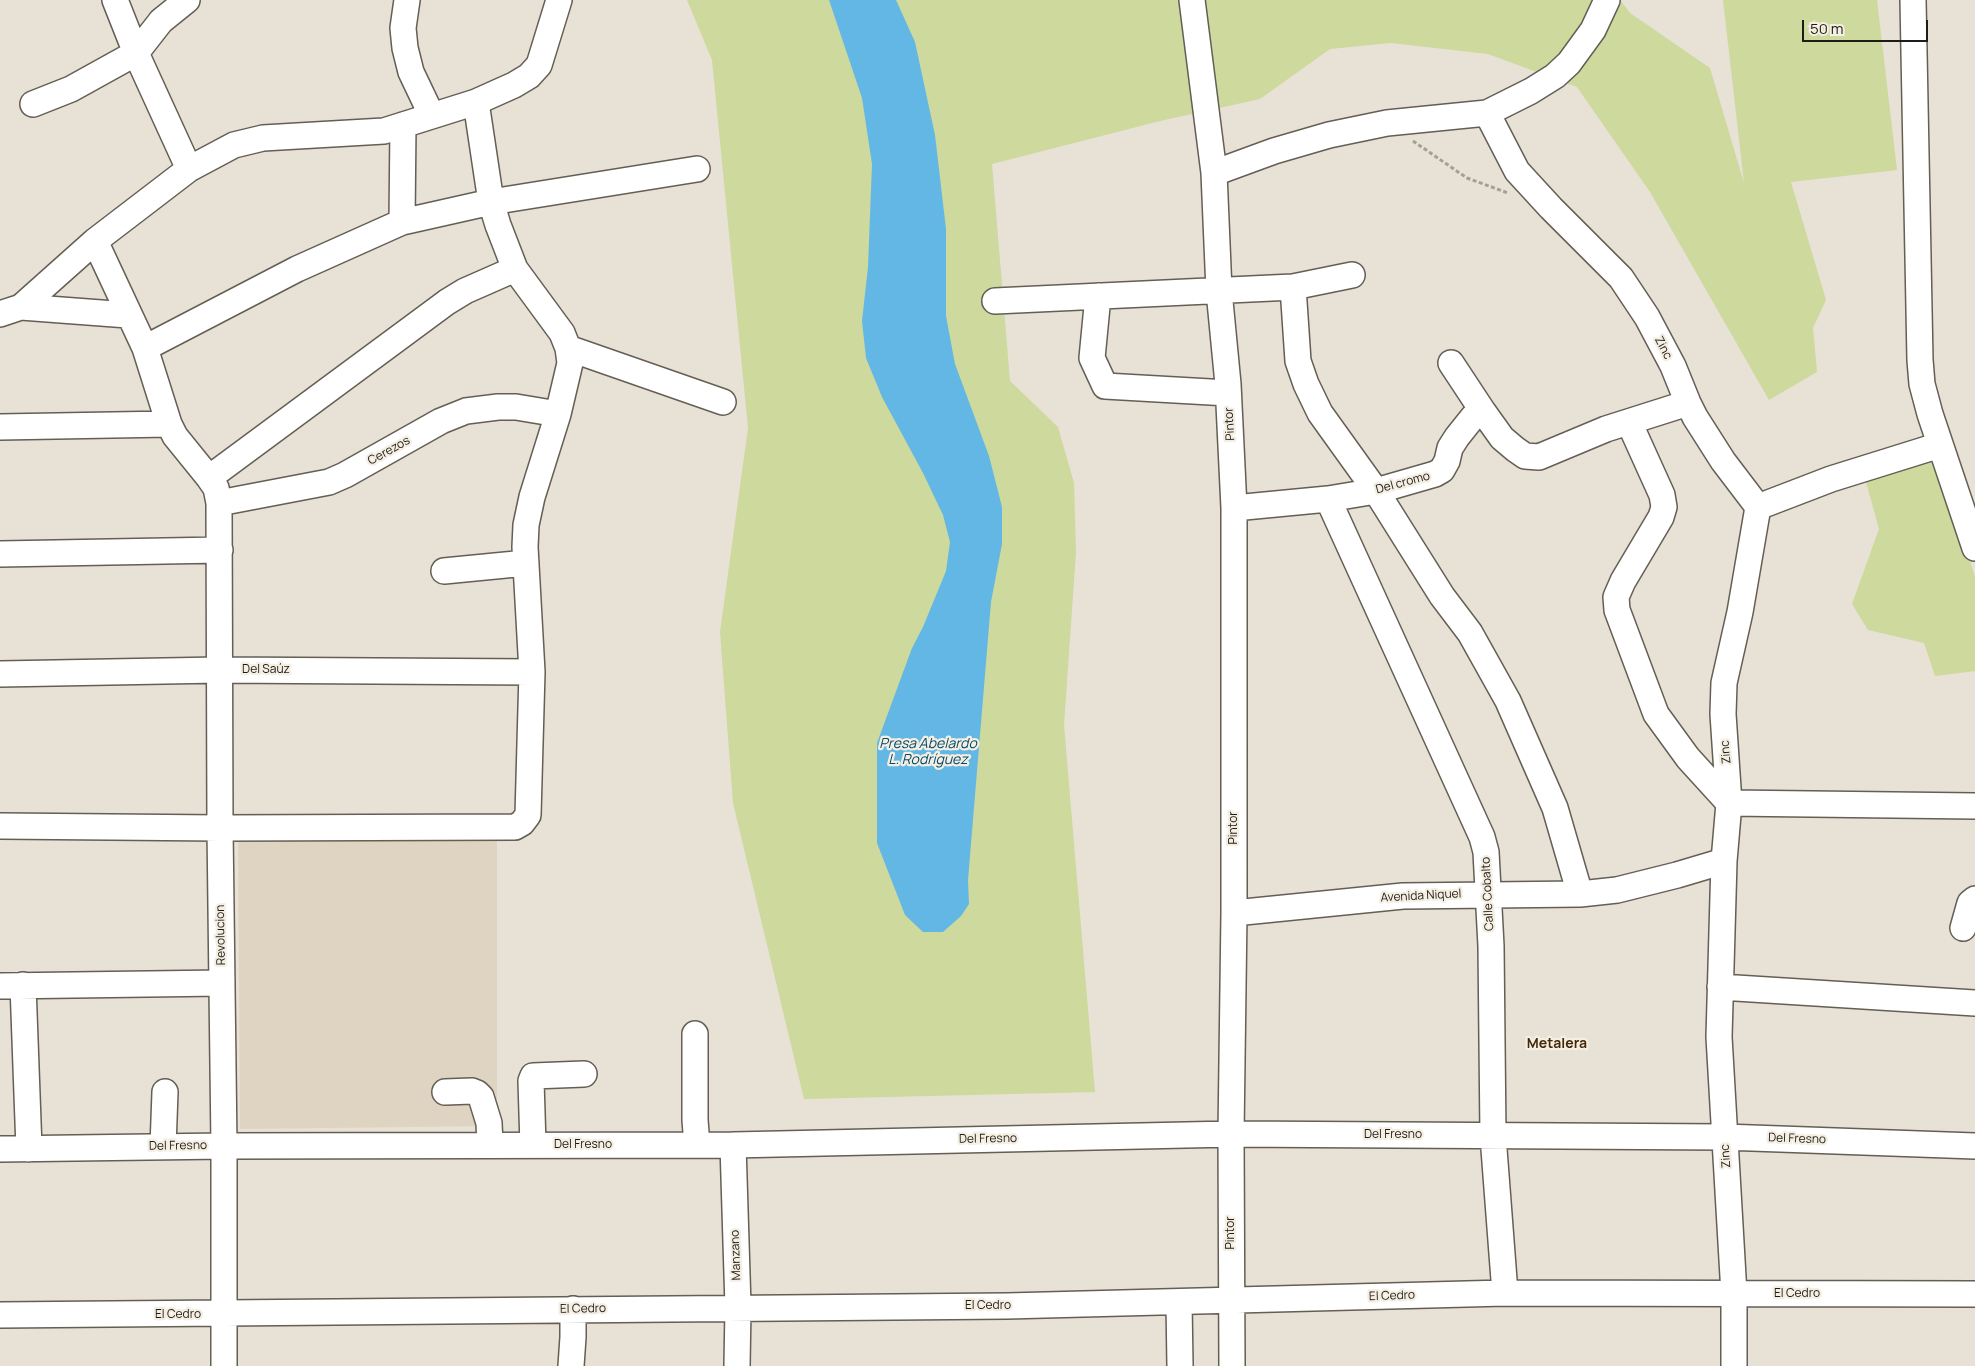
<!DOCTYPE html>
<meta charset="utf-8">
<style>
body{margin:0}
#map{position:relative;width:1975px;height:1366px;overflow:hidden;background:#e8e1d5;font-family:Manrope,sans-serif}
canvas{display:block}
.scale{position:absolute;left:1802px;top:20px;width:126px;height:22px;box-sizing:border-box;border:2px solid #1e1c17;border-top:0;padding-left:6px;font-size:15px;line-height:18px;white-space:nowrap;color:#1e1c17;-webkit-text-stroke:4px #f5eee2;paint-order:stroke}
</style>
<div id="map">
<canvas width="1975" height="1366"></canvas>
<div class="scale">50 m</div>
</div>
<script>
const ctx = document.querySelector('canvas').getContext('2d');
ctx.lineJoin = 'round';
function fill(path, color) { ctx.fillStyle = color; ctx.fill(path, 'evenodd'); }
const toPath = rows => new Path2D(rows.map(r => 'M' + r).join(''));
function stroke(path, color, width, dash) { ctx.strokeStyle = color; ctx.lineWidth = width; ctx.lineCap = dash ? 'butt' : 'round'; ctx.setLineDash(dash || []); ctx.stroke(path); }
function write(font, color, halo, rows, align = 'center') {
  ctx.font = font + ' Manrope,sans-serif'; ctx.lineWidth = 4.5; ctx.setLineDash([]); ctx.textBaseline = 'middle'; ctx.strokeStyle = halo; ctx.fillStyle = color; for (const [text, x, y, turn = 0] of rows) {
    ctx.save(); ctx.translate(x, y); ctx.rotate((+turn || 0) * Math.PI / 180); ctx.textAlign = isNaN(turn) ? turn : align; if (halo) ctx.strokeText(text, 0, 0); ctx.fillText(text, 0, 0); ctx.restore();
  }
}
fill(toPath([
 [497,840,497,1126,240,1129,238,841]
]), '#dfd4c1');
fill(toPath([
 [687,0,1620,0,1630,13,1710,68,1744,183,1723,0,1877,0,1897,170,1791,182,1826,300,1813,328,1817,372,1769,400,1650,192,1577,87,1488,54,1391,43,1330,49,1260,99,1160,121,992,164,1010,381,1058,427,1074,483,1076,552,1064,725,1095,1092,804,1099,733,803,720,632,748,428,712,60],
 [1936,451,1975,577,1975,671,1935,676,1924,643,1868,630,1852,604,1879,529,1864,475]
]), '#cdd99d');
fill(toPath([
 [829,0,896,0,915,42,935,135,946,229,946,316,955,364,989,456,1002,507,1002,544,991,602,968,880,969,904,961,916,943,932,923,932,905,915,877,843,877,743,912,648,923,627,946,571,950,542,943,515,923,473,882,397,866,358,862,321,868,267,872,164,862,98]
]), '#63b7e5');
const minor = toPath([
 [115,0,136,53,189,169],
 [407,0,403,28,405,48,411,72,431,114],
 [1192,0,1214,173],
 [1913,0,1920,360,1922,384,1930,414,1975,548],
 [33,104,71,89,136,53,161,21,187,0],
 [1487,113,1517,171,1551,208,1621,278,1647,317,1673,366,1688,403,1695,417,1723,461,1758,507,1740,612,1724,683,1723,714,1729,803,1724,861,1719,1037,1734,1294,1734,1366],
 [402,222,403,125],
 [95,241,145,348,169,424,175,436,209,478,216,488,219,503,220,828,224,1146,224,1366],
 [1293,287,1352,275],
 [1098,296,1092,358,1105,386,1228,393],
 [995,301,1293,287,1298,361,1306,384,1320,413,1376,491,1442,596,1470,633,1508,701,1555,808,1580,894],
 [21,307,95,241,189,169,234,145,263,138,384,131,476,102,514,85,529,76,539,65,559,0],
 [0,314,21,307,128,315],
 [145,348,297,269,402,222,491,202,697,169],
 [568,348,723,402],
 [1451,363,1482,410],
 [1629,422,1662,495,1664,507,1661,517,1623,581,1616,597,1617,610,1656,714,1688,758,1729,803,1975,806],
 [0,427,169,424],
 [209,478,447,302,465,291,515,269],
 [1328,499,1482,837,1486,852,1491,946,1493,1136,1505,1293],
 [219,503,329,482,345,475,441,421,466,411,498,407,516,407,558,414],
 [1758,507,1831,479,1940,445],
 [1234,508,1328,499,1376,491,1435,474,1442,470,1447,461,1450,448,1457,437,1473,417,1482,410,1502,438,1515,449,1525,456,1539,457,1606,429,1688,403],
 [0,554,220,550],
 [444,571,526,563],
 [0,674,219,670,532,672],
 [0,826,220,828,515,827,522,823,528,815,532,672,525,547,526,525,532,497,558,414,570,363,568,348,562,333,515,269,498,225,491,202,476,102],
 [1234,913,1403,896,1580,894,1617,890,1677,875,1724,861],
 [1963,928,1970,903,1975,899],
 [23,985,29,1149],
 [0,986,222,983],
 [1720,987,1975,1003],
 [695,1034,695,1120,697,1145],
 [445,1092,472,1091,477,1093,481,1097,489,1123,490,1145],
 [533,1145,531,1081,533,1076,584,1074],
 [733,1145,738,1307,737,1366],
 [163,1147,165,1092],
 [0,1149,224,1146,733,1145,1231,1134,1724,1137,1975,1146],
 [1179,1302,1180,1366],
 [0,1315,1007,1306,1505,1293,1975,1294],
 [571,1366,573,1337,573,1309],
 [1232,1366,1231,1134,1234,913,1234,508,1228,384,1219,291,1214,173,1274,151,1329,135,1387,123,1487,113,1531,91,1555,76,1569,63,1593,30,1607,0]
]);
stroke(minor, '#645e54', 28);
stroke(toPath([
 [1413,141,1467,178,1508,193]
]), '#a59f96', 3, [4, 2.5]);
stroke(minor, '#fff', 25);
write('12px', '#1e1c17', '#f5eee2', [
 ["Zinc",1663,348,62],
 ["Pintor",1230,424,-93],
 ["Cerezos",389,451,-29],
 ["Del cromo",1403,483,-15],
 ["Del Saúz",266,670],
 ["Zinc",1726,752,-95],
 ["Pintor",1234,828,-90],
 ["Calle Cobalto",1488,894,-93],
 ["Avenida Niquel",1421,896,-3],
 ["Revolucion",221,935,-91],
 ["Del Fresno",1393,1135],
 ["Del Fresno",988,1139,-1],
 ["Del Fresno",1797,1139,2],
 ["Del Fresno",583,1145],
 ["Del Fresno",178,1146,-1],
 ["Zinc",1726,1156,-94],
 ["Pintor",1231,1233,-90],
 ["Manzano",736,1255,-92],
 ["El Cedro",1797,1294],
 ["El Cedro",1392,1296,-2],
 ["El Cedro",988,1306],
 ["El Cedro",583,1309,-1],
 ["El Cedro",178,1315]
]);
write('italic 14px', '#014b69', '#f5eee2', [
 ["Presa Abelardo",928,744],
 ["L. Rodríguez",928,760]
]);
write('bold 14px', '#432907', '#f5eee2', [
 ["Metalera",1557,1044]
]);
</script>
